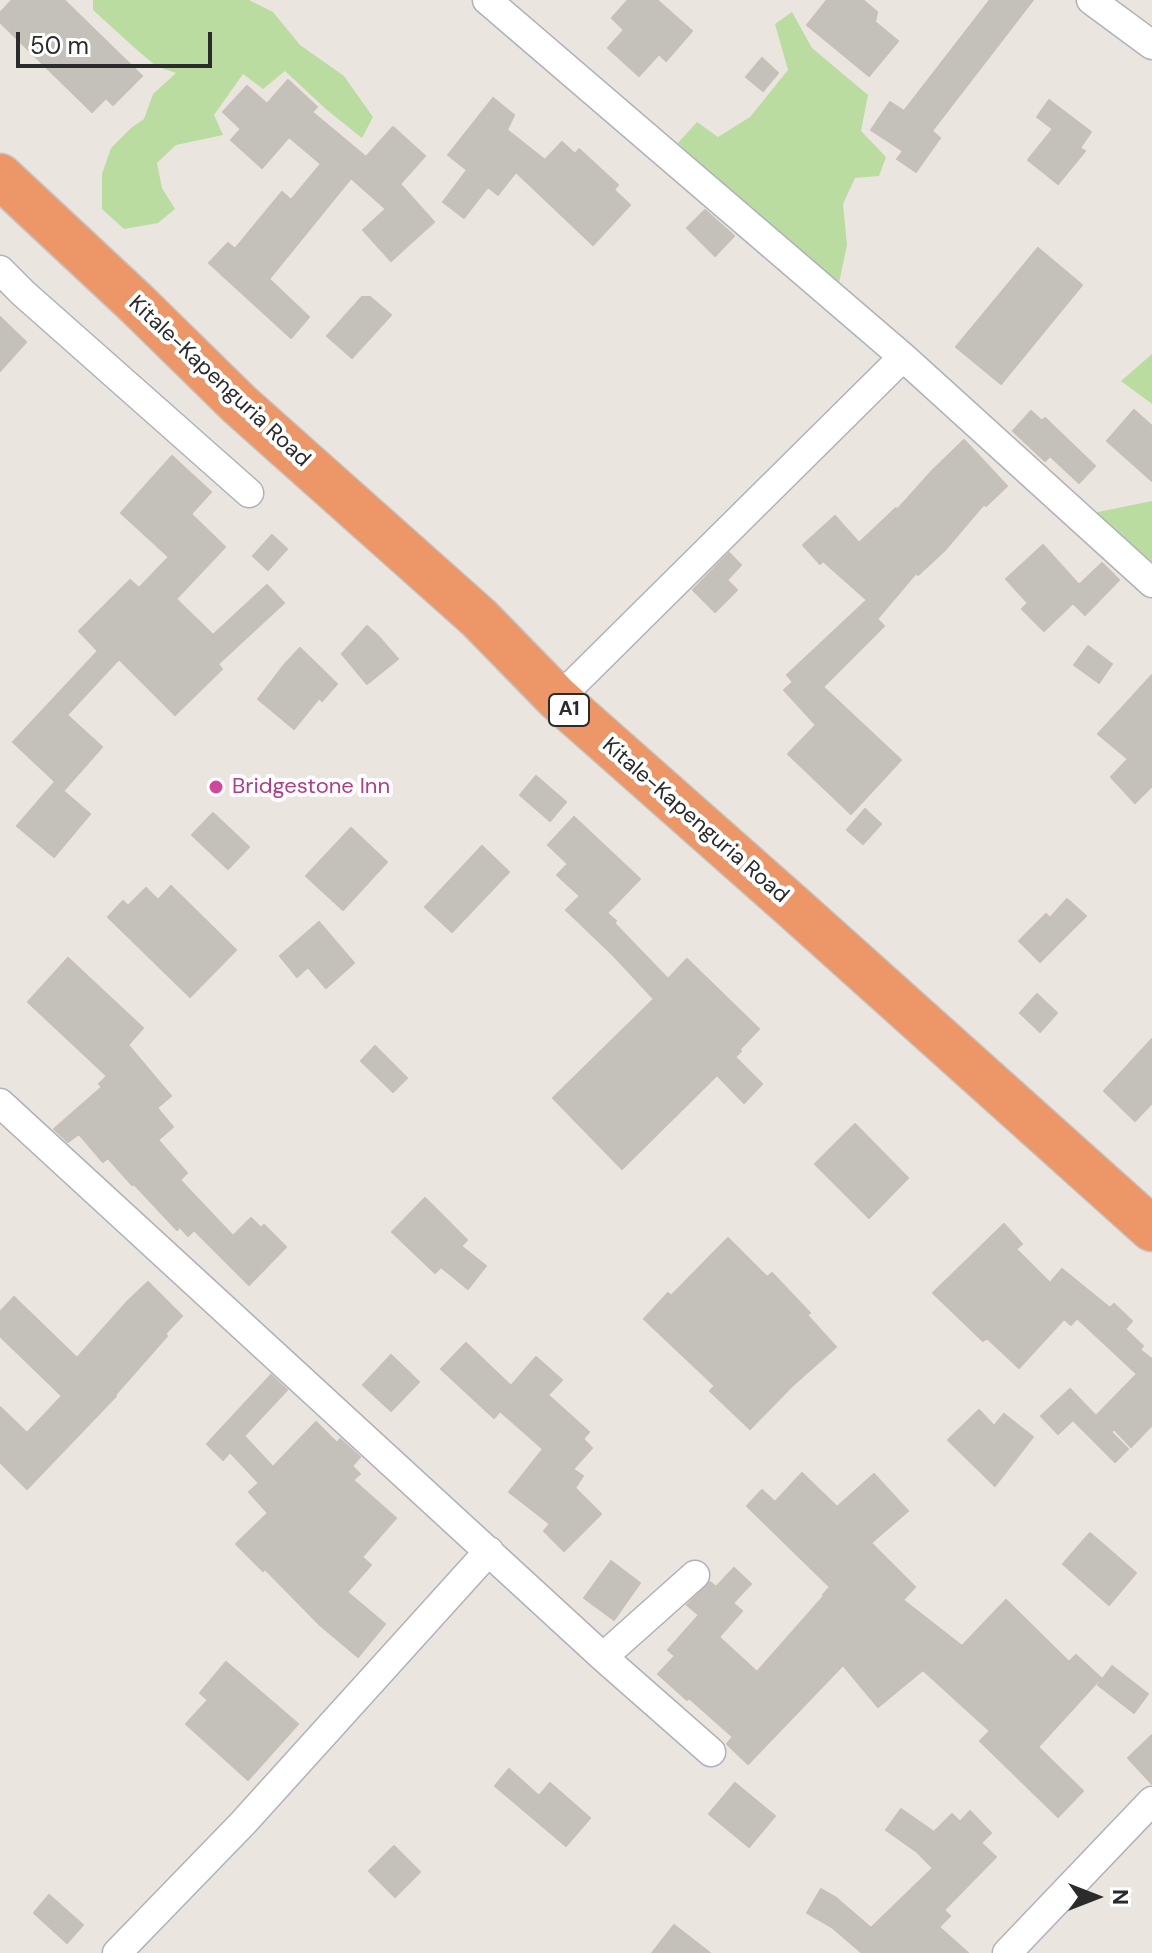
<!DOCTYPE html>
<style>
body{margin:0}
#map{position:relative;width:1152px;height:1953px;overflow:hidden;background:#ebe5df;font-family:"DM Sans",sans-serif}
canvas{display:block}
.north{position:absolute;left:1056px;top:1857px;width:80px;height:80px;-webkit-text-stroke:6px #fff;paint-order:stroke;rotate:90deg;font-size:22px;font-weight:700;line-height:32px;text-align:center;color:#2b2b2b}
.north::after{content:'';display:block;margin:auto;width:28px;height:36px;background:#2b2b2b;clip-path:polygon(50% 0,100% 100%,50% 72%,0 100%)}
.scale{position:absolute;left:16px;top:32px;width:196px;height:36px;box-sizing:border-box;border:4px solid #2b2b2b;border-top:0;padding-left:10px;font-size:24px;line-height:28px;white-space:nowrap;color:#2b2b2b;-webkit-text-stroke:6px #fff;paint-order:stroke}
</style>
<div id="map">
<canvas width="1152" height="1953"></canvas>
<div class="north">N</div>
<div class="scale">50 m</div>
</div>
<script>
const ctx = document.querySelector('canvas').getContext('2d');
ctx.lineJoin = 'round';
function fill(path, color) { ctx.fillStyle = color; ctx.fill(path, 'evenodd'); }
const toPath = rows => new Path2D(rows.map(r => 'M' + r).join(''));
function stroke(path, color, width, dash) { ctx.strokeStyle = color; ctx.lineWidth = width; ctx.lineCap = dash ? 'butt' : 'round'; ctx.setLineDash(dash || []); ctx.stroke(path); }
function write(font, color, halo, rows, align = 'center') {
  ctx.font = font + ' "DM Sans",sans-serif'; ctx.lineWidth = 8; ctx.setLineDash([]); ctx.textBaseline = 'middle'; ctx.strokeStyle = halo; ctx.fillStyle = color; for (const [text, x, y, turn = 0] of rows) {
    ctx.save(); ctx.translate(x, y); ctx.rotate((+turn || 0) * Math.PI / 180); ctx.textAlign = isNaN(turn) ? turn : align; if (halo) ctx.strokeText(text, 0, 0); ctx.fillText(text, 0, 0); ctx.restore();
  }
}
fill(toPath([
 [93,0,249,0,273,12,300,45,344,76,373,117,362,138,327,110,285,71,263,89,243,74,214,115,223,135,176,145,157,163,162,188,175,209,158,223,124,229,102,209,102,174,111,148,131,128,144,119,153,94,176,73,156,66,137,50,93,10],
 [792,12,812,48,868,95,861,131,886,157,879,176,855,178,843,204,847,245,839,283,756,217,678,143,697,122,718,137,750,117,788,70,775,24],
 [1152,354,1152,404,1121,381],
 [1152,501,1152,564,1093,513]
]), '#badca1');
const building = toPath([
 [12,0,64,0,142,76,113,105,106,98,92,112,0,22,0,13,12,0],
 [628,0,657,0,692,31,666,61,659,54,639,76,608,48,624,30,612,18,628,0],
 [827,0,863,0,877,12,875,22,898,41,869,76,807,25,827,0],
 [990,0,1033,0,932,131,940,138,916,172,897,159,903,151,871,130,890,102,904,111,990,0],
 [762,58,778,73,763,91,746,77,762,58],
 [288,80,317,107,312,112,366,157,393,127,425,156,400,184,434,222,391,261,363,230,386,209,351,178,269,279,309,317,291,338,209,263,228,243,235,249,282,192,291,200,321,164,289,137,262,168,231,140,241,129,223,112,247,86,267,104,288,80],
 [493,98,514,115,507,130,545,160,562,142,575,154,579,149,618,185,614,190,630,205,593,245,516,172,498,195,488,187,464,218,443,202,467,170,448,155,493,98],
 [1049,100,1091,132,1080,148,1085,151,1058,184,1028,160,1053,129,1037,117,1049,100],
 [705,210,734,236,715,256,687,228,705,210],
 [1038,248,1082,285,1001,384,956,347,1038,248],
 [362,297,370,297,391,315,352,358,327,336,362,297],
 [0,317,26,342,0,371,0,317],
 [1134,410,1152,426,1152,481,1107,441,1134,410],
 [1031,411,1042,421,1045,418,1095,466,1079,483,1050,456,1045,461,1013,431,1031,411],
 [964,440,1007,486,986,506,984,504,944,551,918,575,916,573,877,619,884,626,823,687,901,760,851,814,788,754,816,725,784,690,793,682,787,675,867,600,823,561,820,564,803,545,835,516,859,543,896,508,897,510,932,471,964,440],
 [172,456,211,492,191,514,225,547,176,599,213,635,267,585,284,603,218,664,222,669,175,715,119,659,67,715,102,747,64,790,13,742,98,651,79,631,130,580,139,588,169,557,121,513,172,456],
 [272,535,287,549,268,570,253,556,272,535],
 [1043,545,1079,585,1102,563,1119,580,1085,615,1073,603,1044,631,1022,609,1028,603,1006,579,1043,545],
 [729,553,741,565,727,580,737,590,715,612,693,590,729,553],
 [367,626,378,636,398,659,367,684,342,654,367,626],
 [1088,646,1112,664,1099,683,1074,665,1088,646],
 [300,648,337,684,322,701,319,698,294,729,258,699,284,665,300,648],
 [1152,675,1152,786,1135,803,1111,777,1128,759,1098,734,1152,675],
 [536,776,566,802,550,821,520,795,536,776],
 [54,783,90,814,54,857,17,826,54,783],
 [865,809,881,824,863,844,847,830,865,809],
 [213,813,249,847,228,869,192,835,213,813],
 [574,817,640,879,607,913,616,921,614,923,668,979,687,959,759,1029,739,1050,741,1051,735,1057,762,1084,744,1103,717,1075,622,1169,553,1098,654,999,613,955,566,910,580,896,557,875,568,864,548,845,574,817],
 [351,828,387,862,343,910,306,876,351,828],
 [482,846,509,872,452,932,425,907,482,846],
 [171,886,236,950,190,997,108,917,123,901,128,906,146,888,158,900,171,886],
 [1067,899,1086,916,1040,962,1019,941,1046,914,1050,918,1067,899],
 [319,922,354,963,326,988,308,967,297,977,280,956,319,922],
 [68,958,143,1028,128,1045,171,1096,157,1108,173,1127,158,1140,187,1173,180,1180,233,1236,251,1218,261,1228,264,1225,286,1247,249,1285,194,1230,188,1236,180,1227,177,1230,134,1184,132,1185,108,1158,103,1162,79,1134,68,1142,54,1129,102,1087,99,1084,107,1076,28,1002,68,958],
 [1037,994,1057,1013,1040,1032,1020,1013,1037,994],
 [1152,1039,1152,1103,1135,1121,1104,1091,1152,1039],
 [375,1046,407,1078,393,1092,361,1061,375,1046],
 [855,1124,908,1178,869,1218,815,1164,855,1124],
 [425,1198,467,1240,461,1246,486,1266,468,1289,441,1267,435,1273,392,1232,425,1198],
 [1004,1224,1022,1244,1016,1249,1050,1283,1062,1269,1110,1308,1114,1304,1132,1321,1125,1329,1143,1346,1140,1350,1152,1359,1152,1425,1131,1447,1114,1429,1111,1432,1128,1449,1115,1462,1073,1420,1058,1434,1041,1416,1070,1389,1096,1416,1137,1374,1077,1318,1071,1325,1064,1319,1019,1368,987,1338,983,1341,933,1293,1004,1224],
 [728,1238,767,1277,772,1273,810,1313,807,1315,836,1347,792,1386,750,1429,710,1391,715,1386,644,1319,668,1293,671,1296,728,1238],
 [148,1282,182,1316,165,1334,167,1336,115,1395,116,1396,27,1489,0,1462,0,1407,27,1433,62,1396,0,1336,0,1312,14,1297,77,1358,128,1301,148,1282],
 [466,1343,511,1386,536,1357,562,1380,548,1395,589,1432,583,1439,592,1448,573,1469,583,1476,575,1488,601,1514,564,1551,544,1531,550,1524,509,1492,543,1449,500,1411,494,1418,441,1369,466,1343],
 [391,1355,419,1382,391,1411,363,1385,391,1355],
 [271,1375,287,1390,244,1436,273,1467,316,1422,337,1443,340,1439,360,1457,352,1466,360,1474,353,1480,396,1518,362,1557,371,1565,347,1592,385,1624,358,1657,320,1625,265,1569,263,1571,236,1544,268,1513,249,1492,259,1483,230,1452,223,1460,207,1444,271,1375],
 [979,1410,994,1426,1004,1414,1033,1437,995,1486,948,1440,979,1410],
 [802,1473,837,1507,874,1474,908,1511,871,1543,915,1587,903,1600,962,1646,1006,1600,1069,1662,1076,1655,1101,1678,1038,1747,1083,1791,1058,1817,980,1741,990,1731,923,1670,878,1707,843,1665,748,1764,727,1744,733,1737,689,1698,687,1700,658,1674,675,1656,668,1650,699,1615,687,1605,710,1582,716,1587,734,1568,751,1584,733,1603,742,1611,719,1637,757,1672,824,1596,823,1595,830,1587,747,1506,762,1490,775,1502,802,1473],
 [1090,1533,1136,1573,1109,1605,1063,1564,1090,1533],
 [611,1561,640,1583,614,1620,584,1598,611,1561],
 [226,1662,298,1724,248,1780,186,1724,208,1700,200,1693,226,1662],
 [1112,1666,1148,1694,1134,1713,1098,1685,1112,1666],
 [1152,1735,1152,1784,1128,1758,1152,1735],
 [509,1769,539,1796,550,1783,590,1818,566,1846,495,1786,509,1769],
 [735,1783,775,1816,749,1847,709,1814,735,1783],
 [901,1809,934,1832,952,1814,960,1822,970,1811,991,1833,981,1843,996,1857,944,1910,950,1916,939,1927,968,1953,862,1953,833,1928,807,1913,821,1889,835,1897,871,1928,933,1868,917,1852,886,1830,901,1809],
 [394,1846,420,1872,395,1897,369,1871,394,1846],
 [49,1895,83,1925,67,1943,34,1913,49,1895],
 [674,1925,710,1953,652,1953,674,1925]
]);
fill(building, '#c4c0ba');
stroke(building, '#c7c0b8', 2);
const street = toPath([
 [487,0,903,357],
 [1091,0,1152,45],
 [0,270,23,293,249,493],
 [558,699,903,357,1152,583],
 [0,1103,603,1657,711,1752],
 [603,1657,695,1575],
 [117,1953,243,1823,489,1551],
 [1007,1953,1152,1801]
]);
const highway = toPath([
 [0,176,136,303,240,405,479,618,558,699,792,906,1152,1229]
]);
stroke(street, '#afb2ba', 31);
stroke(highway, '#c4c4c4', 47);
stroke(street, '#fff', 28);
stroke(highway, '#ed9668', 44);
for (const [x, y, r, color] of [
 [216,787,8,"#d1479c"]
]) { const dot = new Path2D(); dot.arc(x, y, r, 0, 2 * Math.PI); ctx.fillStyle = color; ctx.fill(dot); stroke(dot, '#fff', 3); }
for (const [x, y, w] of [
 [569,710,40]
]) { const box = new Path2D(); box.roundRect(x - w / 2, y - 16, w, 32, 6); ctx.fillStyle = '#fff'; ctx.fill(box); stroke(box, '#2b2b2b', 2); }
write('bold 20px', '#2b2b2b', null, [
 ["A1",569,710]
]);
write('22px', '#2b2b2b', '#fff', [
 ["Kitale-Kapenguria Road",219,382,43],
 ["Kitale-Kapenguria Road",695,821,41]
]);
write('22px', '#b23c85', '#fff', [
 ["Bridgestone Inn",232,787]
], 'left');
</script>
